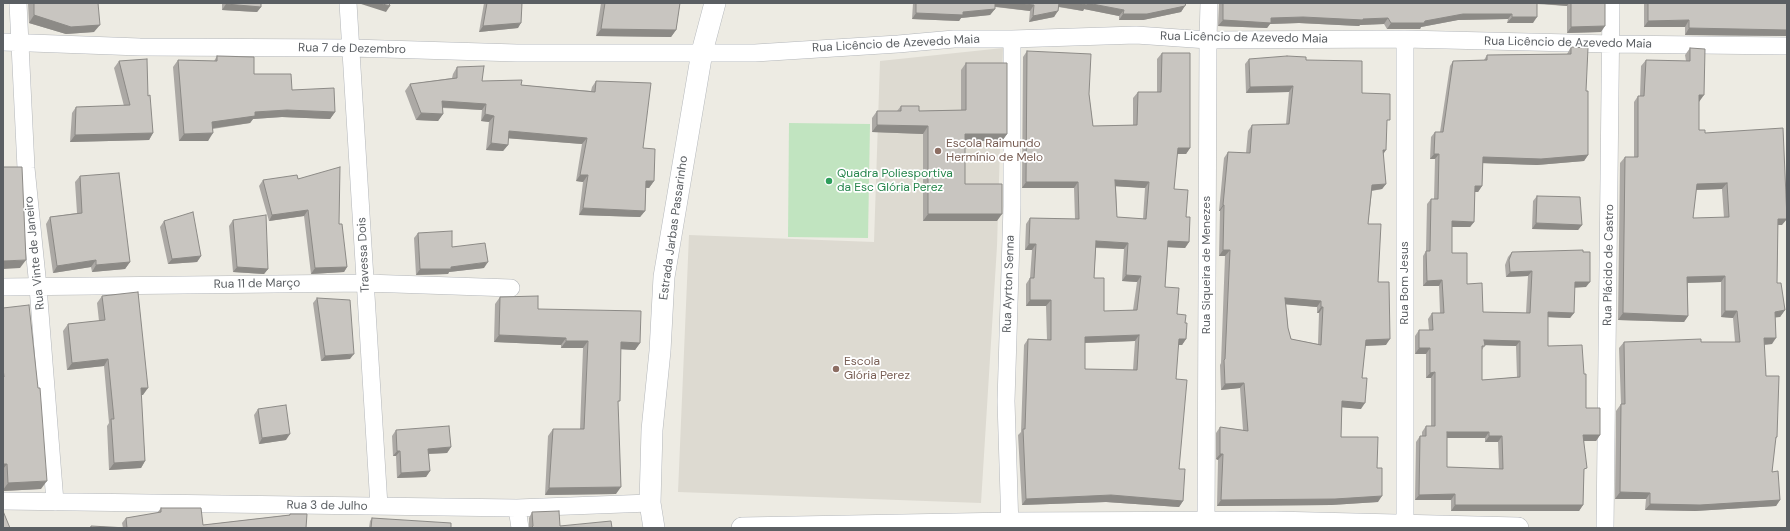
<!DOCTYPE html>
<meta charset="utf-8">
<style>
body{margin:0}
#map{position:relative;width:1790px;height:531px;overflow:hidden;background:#edebe3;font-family:"DM Sans",sans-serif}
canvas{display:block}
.frame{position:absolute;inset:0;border:4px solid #5b5f63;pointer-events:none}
</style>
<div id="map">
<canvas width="1790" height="531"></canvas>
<div class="frame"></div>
</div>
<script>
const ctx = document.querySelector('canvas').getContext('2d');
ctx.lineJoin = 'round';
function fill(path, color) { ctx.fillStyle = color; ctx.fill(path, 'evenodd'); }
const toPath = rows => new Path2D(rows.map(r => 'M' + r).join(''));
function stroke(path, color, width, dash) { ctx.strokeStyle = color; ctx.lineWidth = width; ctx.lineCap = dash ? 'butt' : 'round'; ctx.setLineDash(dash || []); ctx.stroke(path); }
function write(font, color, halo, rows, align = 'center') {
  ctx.font = font + ' "DM Sans",sans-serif'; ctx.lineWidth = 3.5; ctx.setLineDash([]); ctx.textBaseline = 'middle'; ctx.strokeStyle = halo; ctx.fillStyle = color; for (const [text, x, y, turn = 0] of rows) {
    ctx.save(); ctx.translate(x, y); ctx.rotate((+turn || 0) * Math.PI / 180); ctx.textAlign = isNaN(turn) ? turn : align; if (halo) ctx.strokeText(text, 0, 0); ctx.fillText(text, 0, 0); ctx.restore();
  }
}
fill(toPath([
 [1003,48,997,246,981,503,678,492,689,235,874,242,880,61]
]), '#dddad1');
fill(toPath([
 [789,123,870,124,868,238,788,237]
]), '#c1e4c0');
const minor = toPath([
 [18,3,26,168,38,287,55,502],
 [348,3,379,506],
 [1405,39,1405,528],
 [3,42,140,47,352,48,517,53,755,53,898,44,954,39,1012,39,1136,35,1208,40,1405,39,1612,44,1787,46],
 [3,287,366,283,511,288],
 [3,501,517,508,650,503],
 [517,508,520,528],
 [1010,528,1006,401,1012,206,1012,39],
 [1206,528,1208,40,1209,3],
 [1605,528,1611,3]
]);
const tertiary = toPath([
 [654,528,650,503,652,430,660,351,664,277,702,52,715,3],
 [742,528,1010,523,1274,522,1518,528]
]);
stroke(minor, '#b3b6ba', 18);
stroke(tertiary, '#b3b6ba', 22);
stroke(minor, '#fff', 17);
stroke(tertiary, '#fff', 21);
fill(toPath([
 [28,3,98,3,94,32,66,34,29,23],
 [212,3,261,3,261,7,257,12,222,10,222,4],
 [484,3,522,3,518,28,479,32],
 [601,3,680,3,676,30,671,37,596,36],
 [913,3,1186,3,1181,12,1143,20,1119,20,1119,16,1084,9,1083,11,1058,7,1054,17,1029,22,1030,11,995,7,995,9,990,15,961,18,959,21,912,19],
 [1219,3,1605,3,1601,32,1567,33,1567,6,1537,4,1533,23,1507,23,1508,19,1458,20,1421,27,1420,29,1387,29,1384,24,1360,25,1359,26,1299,23,1270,24,1267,28,1218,26],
 [1644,3,1787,3,1787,36,1685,35,1685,27,1644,27],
 [1571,47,1586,91,1588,155,1584,161,1537,165,1483,163,1482,186,1478,192,1475,192,1474,222,1470,227,1452,227,1452,253,1467,284,1483,312,1526,313,1528,276,1506,277,1505,265,1508,257,1512,252,1586,287,1574,287,1574,313,1570,318,1548,317,1548,346,1584,374,1586,408,1600,435,1596,441,1584,441,1584,473,1583,505,1579,511,1451,511,1451,500,1415,500,1416,442,1420,436,1422,436,1422,432,1426,426,1431,426,1431,378,1426,378,1426,354,1415,354,1415,336,1419,330,1429,330,1428,319,1432,313,1440,313,1439,286,1423,286,1423,256,1426,251,1427,204,1431,199,1434,199,1435,159,1430,159,1431,137,1435,132,1440,132,1450,66,1453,61,1484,60,1487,55,1567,54],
 [1485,345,1516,346,1517,377,1482,380,1482,350],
 [1447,438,1485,438,1485,442,1498,442,1499,469,1447,467],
 [1690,48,1699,102,1699,130,1705,133,1782,225,1778,225,1777,283,1785,310,1780,317,1775,317,1772,344,1764,345,1766,376,1777,437,1775,440,1772,472,1780,500,1776,506,1695,511,1645,510,1646,499,1615,499,1616,411,1621,404,1619,348,1624,342,1735,342,1733,318,1721,317,1721,282,1688,283,1688,316,1684,322,1618,320,1620,163,1625,157,1634,157,1634,102,1638,96,1640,96,1641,66,1646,60,1686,61,1685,55],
 [1722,189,1724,218,1693,218,1696,190],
 [1027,51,1089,94,1093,126,1133,125,1133,98,1138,92,1157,92,1157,59,1162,53,1190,148,1186,154,1177,154,1174,189,1186,217,1189,242,1185,248,1168,247,1165,287,1177,314,1185,323,1186,339,1182,345,1178,345,1176,379,1179,469,1183,501,1179,507,1106,502,1022,505,1018,435,1021,432,1024,345,1028,339,1047,340,1046,306,1026,306,1026,284,1030,278,1032,250,1025,250,1026,224,1030,218,1075,219,1074,188,1022,188,1023,57],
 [1116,186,1145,188,1143,219,1117,217],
 [1096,248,1124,249,1122,281,1137,282,1133,310,1104,311,1094,278],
 [1135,341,1133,370,1085,369,1085,343],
 [217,56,254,74,292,90,335,112,330,119,282,117,253,119,250,123,213,129,208,141,179,141,173,67,178,60,214,61],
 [1249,59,1306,60,1362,93,1387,124,1383,154,1386,184,1382,189,1372,191,1368,224,1378,282,1386,345,1365,346,1362,378,1361,409,1342,407,1341,437,1377,468,1378,502,1331,505,1217,506,1218,460,1216,459,1216,433,1220,427,1243,430,1240,388,1221,390,1220,365,1221,363,1225,256,1219,256,1220,211,1219,211,1224,158,1228,152,1246,153,1248,131,1252,125,1286,124,1289,92,1246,93,1245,64],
 [1286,304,1317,307,1317,313,1319,313,1318,344,1291,339,1288,328],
 [119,61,148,96,153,133,149,140,70,142,72,113,76,107,124,106,114,68],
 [966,63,1007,134,1002,141,965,141,965,184,997,221,923,221,923,134,872,132,872,118,877,111,897,111,901,106,919,111,961,110,961,70],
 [457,67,482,81,521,85,591,91,592,87,596,81,643,148,654,181,649,188,646,188,645,211,640,217,579,215,583,182,576,181,582,144,508,138,508,145,503,151,486,150,489,122,481,121,482,110,442,108,443,114,438,121,416,120,405,91,410,84,452,78,453,74],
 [80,176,130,262,125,269,92,272,91,267,53,273,46,224,50,217,77,213,75,182],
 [298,179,339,224,347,267,344,272,311,274,304,216,269,221,259,186,263,180],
 [1537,196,1582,225,1578,230,1532,229,1533,201],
 [233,220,268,269,264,274,233,272,229,226],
 [164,221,201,256,197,262,168,264,160,227],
 [418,233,452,247,484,268,449,272,448,274,416,275,414,238],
 [102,296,143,395,141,395,145,461,141,468,109,470,107,426,109,423,104,366,67,370,63,331,68,324,99,321,97,303],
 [500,297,640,343,635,350,621,349,618,404,616,494,545,495,548,436,553,429,580,429,583,348,561,348,561,345,494,342,495,304],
 [317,298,350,359,321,361,313,303],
 [3,308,41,489,3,491],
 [258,409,286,440,259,444,254,415],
 [396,430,451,447,447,453,428,454,430,471,426,477,397,478,396,456,393,456,392,436],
 [161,508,203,525,289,515,290,514,306,528,89,528,91,526,123,528,122,523,126,518,157,513],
 [532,512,560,526,612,528,529,528,529,518],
 [372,518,451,528,369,528,370,521]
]), '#aca9a5');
fill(toPath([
 [212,3,223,3,222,4],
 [358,3,379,3,390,6,386,12],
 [993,3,1015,3,1034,5,1030,11,990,6],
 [1057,3,1087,3,1124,10,1119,16,1084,9,1083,11,1055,6],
 [1533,3,1569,3,1567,6],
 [226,4,261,7,257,12,222,10],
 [1185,6,1181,12,1143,20,1119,20,1123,14],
 [995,9,990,15,961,18,959,21,912,19,916,13,963,12],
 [1058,11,1054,17,1029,22,1033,16],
 [1463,14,1512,14,1508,19,1458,20,1421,27,1420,29,1387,29,1391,23,1425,21],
 [34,15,100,25,94,32,66,34,29,23],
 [1303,17,1363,19,1388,18,1384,24,1360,25,1359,26,1299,23,1270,24,1267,28,1218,26,1223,20],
 [1512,17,1537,17,1533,23,1507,23],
 [1689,20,1685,27,1644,27,1648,21],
 [521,23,518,28,479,32,483,26],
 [1605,26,1601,32,1567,33,1571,27],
 [1689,28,1787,30,1787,36,1685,35],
 [601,29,676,30,671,37,596,36],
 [1293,86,1289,92,1246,93,1250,87],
 [1699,95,1704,95,1699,102,1694,102],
 [442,101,486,104,482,110,437,107],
 [287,110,335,112,330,119,282,117,253,119,250,123,207,129,212,122,255,112],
 [421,113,443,114,438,121,416,120],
 [485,114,494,116,489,122,481,121],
 [877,125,928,126,923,134,872,132],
 [509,131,587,138,582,144,504,138],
 [153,133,149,140,70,142,75,135],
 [213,133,208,141,179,141,184,134],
 [965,134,1007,134,1002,141,960,141],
 [491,143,508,145,503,151,486,150],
 [1178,148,1190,148,1186,154,1173,154],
 [1383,150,1386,150,1382,156],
 [1434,154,1439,154,1435,159,1430,159],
 [1588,155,1584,161,1537,165,1479,163,1483,157],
 [580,175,588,175,583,182,576,181],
 [1115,180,1149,182,1145,188,1111,186],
 [646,181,654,181,649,188,641,187],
 [1026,182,1078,182,1074,188,1022,188],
 [1727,183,1722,189,1692,190,1697,184],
 [1386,184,1382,189,1368,191,1372,185],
 [1475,186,1482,186,1478,192,1471,192],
 [1223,205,1224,205,1220,211,1219,211],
 [583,208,645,211,640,217,579,215],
 [308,210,304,216,269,221,272,215],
 [928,214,1002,214,997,221,923,221],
 [1778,219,1787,219,1782,225,1774,225],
 [1452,221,1474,222,1470,227,1448,227],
 [1536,223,1582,225,1578,230,1532,229],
 [1096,241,1128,243,1124,249,1092,247],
 [1168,241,1189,242,1185,248,1164,247],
 [1029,244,1036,244,1032,250,1025,250],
 [1223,250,1230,250,1225,256,1219,256],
 [201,256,197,262,168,264,172,259],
 [26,260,20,268,3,269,3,261],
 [96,260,91,267,53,273,57,266],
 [130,262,125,269,92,272,96,265],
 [488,262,484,268,449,272,448,274,416,275,420,269,451,267],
 [237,267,268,269,264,274,233,272],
 [347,267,344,272,311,274,315,268],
 [1532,271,1528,276,1506,277,1510,272],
 [1126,275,1141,276,1137,282,1122,281],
 [1725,276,1721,282,1683,283,1687,277],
 [1442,280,1439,286,1423,286,1427,281],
 [1575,282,1590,282,1586,287,1571,288],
 [1285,298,1321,301,1317,307,1281,304],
 [1030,300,1051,300,1046,306,1026,306],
 [1321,307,1323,307,1319,313,1317,313],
 [1785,310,1780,317,1771,318,1775,312],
 [1725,311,1737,311,1733,318,1721,317],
 [1548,312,1574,313,1570,318,1544,317],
 [1623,313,1688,316,1684,322,1618,320],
 [499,335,566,338,561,345,494,342],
 [1139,335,1135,341,1081,343,1085,337],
 [1764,338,1776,338,1772,344,1759,345],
 [1179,339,1186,339,1182,345,1175,345],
 [1390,339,1386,345,1361,346,1366,340],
 [1484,340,1520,341,1516,346,1481,345],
 [566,341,588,341,583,348,561,348],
 [621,342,640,343,635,350,616,349],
 [1419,348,1430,348,1426,354,1415,354],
 [354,354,350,359,321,361,325,356],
 [108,359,104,366,67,370,72,363],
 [1435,372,1431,378,1426,378,1430,373],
 [1244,383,1240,388,1221,390,1225,384],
 [141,388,148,388,143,395,136,395],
 [1342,401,1365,403,1361,409,1338,407],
 [1447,432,1489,432,1485,438,1443,438],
 [290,434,286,440,259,444,262,438],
 [1583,435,1600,435,1596,441,1579,441],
 [1489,436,1502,436,1498,442,1485,442],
 [451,447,447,453,424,454,428,449],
 [397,451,400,451,396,456,393,456],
 [1220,454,1223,454,1218,460,1216,459],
 [145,461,141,468,109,470,114,463],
 [3,464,7,464,3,469],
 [430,471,426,477,397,478,401,473],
 [47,481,41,489,3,491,3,490,8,483],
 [621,487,616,494,545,495,549,488],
 [1620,492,1650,493,1646,499,1615,499],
 [1455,494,1451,500,1415,500,1419,495],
 [1111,495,1183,501,1179,507,1106,502,1022,505,1026,499],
 [1382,496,1378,502,1331,505,1217,506,1221,500],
 [1780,500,1776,506,1695,511,1645,510,1650,504],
 [1455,505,1583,505,1579,511,1451,511]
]), '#8c8a86');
const building = toPath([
 [34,3,98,3,100,25,71,27,34,15,34,3],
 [226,3,261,3,261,7,226,4,226,3],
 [379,3,389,3,390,6,379,3],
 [487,3,522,3,521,23,483,26,487,3],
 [605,3,680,3,676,30,601,29,605,3],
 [916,3,995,3,995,9,963,12,963,15,916,13,916,3],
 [1015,3,1059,3,1058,11,1033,16,1034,5,1015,3],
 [1076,3,1087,3,1087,5,1076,3],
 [1087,3,1186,3,1185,6,1147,14,1123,14,1124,10,1087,3],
 [1223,3,1537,3,1537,17,1512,17,1512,14,1463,14,1425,21,1424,23,1391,23,1388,18,1363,19,1363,20,1303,17,1271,18,1271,23,1223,20,1223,3],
 [1571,3,1605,3,1605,26,1571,27,1571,3],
 [1648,3,1787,3,1787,30,1689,28,1689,20,1648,21,1648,3],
 [1571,47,1588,48,1586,91,1588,91,1588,155,1541,159,1483,157,1482,186,1475,186,1474,222,1452,221,1452,253,1467,253,1467,284,1482,283,1483,312,1530,313,1532,271,1510,272,1509,260,1512,252,1583,250,1583,252,1590,252,1590,282,1575,282,1574,313,1548,312,1548,346,1582,345,1584,374,1586,374,1586,408,1600,408,1600,435,1583,435,1587,468,1584,469,1583,505,1455,505,1455,494,1419,495,1420,436,1426,436,1426,426,1435,426,1435,372,1430,373,1430,348,1419,348,1419,330,1433,330,1432,313,1444,313,1442,280,1427,281,1426,251,1430,251,1431,199,1438,199,1439,154,1434,154,1435,132,1443,132,1453,61,1487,60,1487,55,1571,54,1571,47],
 [1484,340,1520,341,1520,377,1482,380,1482,346,1485,346,1484,340],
 [1447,432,1489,432,1489,436,1502,436,1503,469,1447,467,1447,432],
 [1690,48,1705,49,1704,95,1699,95,1699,130,1705,130,1705,133,1783,128,1787,219,1778,219,1777,283,1781,283,1785,310,1775,312,1776,338,1764,338,1766,376,1779,376,1777,437,1776,437,1772,472,1778,471,1780,500,1700,505,1650,504,1650,493,1620,492,1621,404,1625,404,1624,342,1701,339,1701,342,1740,342,1737,311,1725,311,1725,276,1687,277,1688,316,1623,313,1625,157,1638,157,1638,96,1644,96,1646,60,1690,61,1690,48],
 [1727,183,1729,217,1693,218,1697,184,1727,183],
 [1027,51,1091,54,1089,94,1093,126,1137,125,1138,92,1161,92,1162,53,1190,53,1190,148,1178,148,1174,189,1188,190,1186,217,1190,217,1189,242,1168,241,1165,287,1179,288,1177,314,1186,315,1185,323,1187,323,1186,339,1179,339,1176,379,1187,380,1179,469,1185,469,1183,501,1111,495,1026,499,1023,429,1025,429,1028,339,1051,340,1051,300,1030,300,1030,278,1034,278,1036,244,1029,244,1030,218,1079,219,1078,182,1026,182,1027,51],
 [1115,180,1149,182,1146,219,1117,217,1115,180],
 [1096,241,1128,243,1126,275,1141,276,1137,310,1104,311,1104,278,1094,278,1096,241],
 [1139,335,1137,370,1085,369,1085,337,1139,335],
 [217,56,254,57,254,74,291,74,292,90,334,88,335,112,287,110,255,112,255,116,212,122,213,133,184,134,178,60,217,61,217,56],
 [1287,56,1306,57,1306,60,1362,61,1362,93,1390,94,1390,120,1387,120,1386,150,1383,150,1386,184,1372,185,1368,224,1381,224,1378,282,1389,282,1390,339,1366,340,1362,378,1367,378,1365,403,1342,401,1341,437,1378,437,1377,468,1382,468,1382,496,1335,499,1221,500,1223,454,1220,454,1220,427,1248,431,1244,383,1225,384,1224,360,1225,359,1230,250,1223,250,1224,205,1223,205,1228,152,1250,153,1252,125,1289,124,1293,86,1250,87,1249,59,1287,56],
 [1285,298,1321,301,1321,307,1323,307,1321,345,1291,339,1288,328,1285,298],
 [147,59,148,96,150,95,153,133,75,135,76,107,130,105,119,61,147,59],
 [966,63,1007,63,1007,134,965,134,965,184,1002,184,1002,214,928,214,928,126,877,125,877,111,901,111,901,106,919,106,919,111,966,110,966,63],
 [484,66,482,81,522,80,521,85,595,92,596,81,651,83,643,148,655,149,654,181,646,181,645,211,583,208,588,175,580,175,587,138,509,131,508,145,491,143,494,116,485,114,486,104,442,101,443,114,421,113,410,84,457,78,457,67,484,66],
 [3,167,22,167,26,260,3,261,3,167],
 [340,167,339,224,342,224,347,267,315,268,308,210,272,215,263,180,297,175,298,179,340,167],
 [119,173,130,262,96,265,96,260,57,266,50,217,82,213,80,176,119,173],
 [1537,196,1580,197,1582,225,1536,223,1537,196],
 [193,212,201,256,172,259,164,221,193,212],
 [266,215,268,269,237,267,233,220,266,215],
 [452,231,452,247,485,243,488,262,451,267,451,269,420,269,418,233,452,231],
 [138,292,148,388,141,388,145,461,114,463,111,419,114,419,108,359,72,363,68,324,105,320,102,296,138,292],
 [538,296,538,309,641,311,640,343,621,342,620,401,618,401,621,487,549,488,553,429,584,429,588,341,566,341,566,338,499,335,500,297,538,296],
 [317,298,350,300,354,354,325,356,317,298],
 [29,305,38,388,40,388,47,481,8,483,7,464,3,464,3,377,4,377,3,368,3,308,29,305],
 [286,405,290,434,262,438,258,409,286,405],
 [449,426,451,447,428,449,430,471,401,473,400,451,397,451,396,430,449,426],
 [161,508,201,508,203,525,290,515,290,514,307,514,306,528,91,528,91,526,127,528,126,518,161,512,161,508],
 [3,511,10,528,3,528,3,511],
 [559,511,560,526,611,521,612,528,531,528,533,526,532,512,559,511],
 [372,518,451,523,451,528,371,528,372,518]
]);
fill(building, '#c8c5c0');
stroke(building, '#8c8a86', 1);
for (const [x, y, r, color] of [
 [938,151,4,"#8d6e63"],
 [829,181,4,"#2e9e5b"],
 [836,369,4,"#8d6e63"]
]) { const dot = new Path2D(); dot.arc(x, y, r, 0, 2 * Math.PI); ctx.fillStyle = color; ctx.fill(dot); stroke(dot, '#fff', 1.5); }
write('12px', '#5b5f63', '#fff', [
 ["Rua Licêncio de Azevedo Maia",1244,38,1],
 ["Rua Licêncio de Azevedo Maia",1568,43,1],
 ["Rua Licêncio de Azevedo Maia",896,44,-3],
 ["Rua 7 de Dezembro",352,49,1],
 ["Estrada Jarbas Passarinho",674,228,-82],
 ["Rua Vinte de Janeiro",35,253,-96],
 ["Travessa Dois",364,255,-93],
 ["Rua Siqueira de Menezes",1207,265,-90],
 ["Rua Plácido de Castro",1609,265,-89],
 ["Rua Bom Jesus",1405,283,-90],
 ["Rua 11 de Março",257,284,-1],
 ["Rua Ayrton Senna",1009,284,-88],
 ["Rua 3 de Julho",327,506,1]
]);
write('12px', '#785e54', '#fff', [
 ["Escola Raimundo",946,144],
 ["Hermínio de Melo",946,158],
 ["Escola",844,362],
 ["Glória Perez",844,376]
], 'left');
write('12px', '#27864d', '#fff', [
 ["Quadra Poliesportiva",837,174],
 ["da Esc Glória Perez",837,188]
], 'left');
</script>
